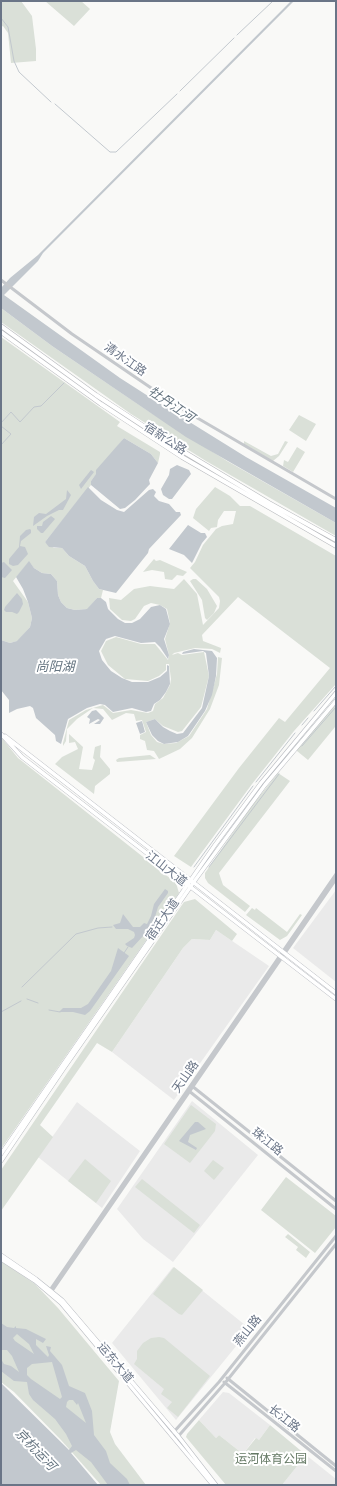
<!DOCTYPE html>
<meta charset="utf-8">
<style>
body{margin:0}
#map{position:relative;width:337px;height:1486px;overflow:hidden;background:#f9f9f7;font-family:"Archivo Narrow",sans-serif}
canvas{display:block}
.frame{position:absolute;inset:0;border:2px solid #6a7587;pointer-events:none}
</style>
<div id="map">
<canvas width="337" height="1486"></canvas>
<div class="frame"></div>
</div>
<script>
const ctx = document.querySelector('canvas').getContext('2d');
ctx.lineJoin = 'round';
function fill(path, color) { ctx.fillStyle = color; ctx.fill(path, 'evenodd'); }
const toPath = rows => new Path2D(rows.map(r => 'M' + r).join(''));
function stroke(path, color, width, dash) { ctx.strokeStyle = color; ctx.lineWidth = width; ctx.lineCap = dash ? 'butt' : 'round'; ctx.setLineDash(dash || []); ctx.stroke(path); }
function write(font, color, halo, rows, align = 'center') {
  ctx.font = font + ' "Archivo Narrow","Noto Sans SC",sans-serif'; ctx.lineWidth = 4; ctx.setLineDash([]); ctx.textBaseline = 'middle'; ctx.strokeStyle = halo; ctx.fillStyle = color; for (const [text, x, y, turn = 0] of rows) {
    ctx.save(); ctx.translate(x, y); ctx.rotate((+turn || 0) * Math.PI / 180); ctx.textAlign = isNaN(turn) ? turn : align; if (halo) ctx.strokeText(text, 0, 0); ctx.fillText(text, 0, 0); ctx.restore();
  }
}
fill(toPath([
 [336,890,336,982,293,948],
 [216,930,269,966,174,1100,112,1052,183,948,192,939,210,940],
 [192,1101,258,1155,173,1262,143,1239,117,1209],
 [77,1102,140,1151,102,1208,38,1157],
 [173,1267,250,1329,176,1420,112,1343],
 [223,1392,229,1393,270,1425,259,1440,255,1438,243,1454,219,1435,216,1438,199,1420],
 [306,1455,336,1479,336,1485,282,1485]
]), '#eaeaea');
fill(toPath([
 [1,1,21,1,32,16,36,49,36,61,11,63,8,33,3,26,1,27],
 [45,1,81,1,90,9,74,26],
 [1,308,52,346,148,411,227,461,336,523,336,536,206,461,131,414,1,322],
 [1,337,120,422,117,426,160,452,160,454,158,463,151,454,124,438,91,481,91,485,45,542,54,548,62,548,69,556,85,566,93,581,99,589,103,590,101,598,97,598,88,609,75,610,67,608,61,602,58,595,57,581,51,574,42,573,34,568,29,562,13,581,28,602,32,618,30,627,18,641,10,643,1,640],
 [299,415,316,424,306,441,289,430],
 [244,441,271,456,278,454,285,441,288,442,279,456,273,461,244,444],
 [297,447,305,452,293,472,283,466,284,460,288,462],
 [215,487,230,496,240,506,250,506,336,556,336,684,294,731,252,784,191,867,174,856,239,768,279,718,285,722,330,668,238,597,202,635,203,641,221,648,220,653,212,649,195,648,174,653,172,655,178,653,182,655,204,652,209,676,201,707,182,731,178,732,163,726,155,719,146,722,151,735,157,742,164,744,176,743,189,736,207,709,217,674,218,657,222,658,219,685,210,709,192,738,180,749,159,759,154,751,147,750,145,741,140,739,140,735,146,732,142,720,136,721,134,714,126,713,112,720,103,709,93,708,77,719,67,729,66,741,63,746,63,743,69,720,86,710,103,705,113,713,131,710,148,713,153,711,155,704,163,698,170,685,171,679,169,664,166,664,166,670,159,676,148,681,125,679,108,665,101,651,106,641,116,637,141,644,155,644,168,660,169,655,165,639,170,623,167,609,160,605,151,603,144,606,135,619,131,621,122,620,110,609,109,598,121,600,134,589,150,586,174,589,184,579,197,594,203,625,219,608,220,601,219,597,190,568,195,562,203,545,216,529,222,526,233,524,236,511,224,511,218,520,217,527,211,528,209,531,193,518,196,509],
 [154,559,156,561,160,560,187,572,183,576,177,575,172,580,165,579,164,572,152,570,143,572],
 [193,579,196,579,207,589,217,606,214,613,207,620,205,618,202,600,190,581],
 [336,704,336,728,335,727,308,760,297,751,297,749],
 [69,734,83,747,79,769,92,770,95,760,93,758,95,747,101,745,100,757,110,769,110,774,95,786,94,794,55,764,62,757,78,749,75,742,69,743],
 [1,737,18,758,176,883,179,893,1,1149],
 [150,755,156,759,117,762,116,760,119,758],
 [278,773,290,781,219,873,223,885,250,906,245,912,208,883,205,878,205,873,250,808],
 [195,899,237,934,232,941,216,930,210,940,192,939,183,948,112,1052,97,1043,40,1125,53,1137,1,1211,1,1170,184,902],
 [252,908,255,910,256,908,287,932,300,914,302,915,287,936,280,940,246,915],
 [191,1105,216,1124,215,1131,190,1163,164,1144],
 [85,1159,111,1181,96,1203,68,1181],
 [213,1160,224,1168,214,1180,204,1171],
 [286,1177,336,1216,336,1227,315,1253,261,1210],
 [142,1179,200,1225,194,1233,135,1187],
 [288,1234,310,1252,306,1258,296,1250,298,1247,285,1237],
 [1,1261,35,1284,58,1308,119,1381,110,1432,115,1444,146,1485,101,1485,61,1440,14,1392,1,1382],
 [174,1267,203,1290,182,1315,179,1314,153,1294],
 [159,1337,164,1338,210,1376,178,1417,167,1408,172,1402,161,1394,164,1389,134,1364,137,1359,137,1351,143,1343,151,1338],
 [199,1420,216,1438,219,1435,243,1454,256,1438,259,1440,270,1425,306,1455,282,1485,226,1485,186,1437,187,1434]
]), '#dae0d8');
fill(toPath([
 [291,1,294,1,43,253,38,261,4,295,120,378,159,403,246,457,336,508,336,523,186,437,52,346,1,308,1,288,10,278,38,255],
 [124,438,151,454,158,463,149,480,150,484,135,500,125,508,120,509,91,485,91,481,96,474,96,470],
 [177,465,189,470,191,474,172,499,169,499,163,495,161,489,169,475,170,469],
 [91,470,94,472,81,489,79,485],
 [88,487,101,500,117,510,124,512,149,490,153,489,156,492,154,496,159,501,169,504,176,512,180,512,181,515,149,549,148,553,116,593,99,589,93,581,85,566,69,556,62,548,49,547,45,542],
 [67,490,71,495,63,510,59,510,47,516,33,526,34,517,39,513,46,514,66,499],
 [51,516,55,519,43,533,41,533,37,529,37,526,42,526,43,522],
 [188,525,201,533,205,533,207,537,202,543,192,563,184,555,169,549],
 [30,529,31,530,31,533,21,541,20,546,25,547,28,554,18,565,13,566,9,564,9,559,19,547,20,536,26,530],
 [29,561,34,568,42,573,51,574,57,581,58,595,61,602,67,608,75,610,87,609,97,598,101,598,106,602,108,609,118,619,125,623,132,623,140,619,151,607,160,605,166,609,170,624,164,639,169,655,168,659,160,647,155,642,141,643,115,636,106,639,99,651,102,660,111,671,122,678,132,682,148,682,160,677,167,671,167,665,169,666,170,684,166,692,160,700,154,704,151,711,146,712,132,708,113,712,105,705,100,704,87,708,68,719,61,744,56,741,55,735,36,718,33,708,30,706,17,709,9,713,9,700,1,690,1,640,10,643,17,641,30,627,32,618,28,602,23,589,16,577],
 [4,562,12,570,5,578,1,577,1,563],
 [17,593,22,599,23,604,19,612,17,614,12,612,6,612,4,610,5,607],
 [194,649,212,651,217,658,216,676,212,695,205,711,188,736,178,742,164,744,158,741,152,735,146,722,155,719,163,727,170,731,177,734,183,733,202,708,209,676,206,653,203,651,182,654,183,652],
 [96,710,104,718,100,724,94,724,100,720,98,719,89,724,90,719,87,717,92,711],
 [142,721,145,732,140,734,136,723],
 [165,889,168,891,168,893,158,907,155,917,144,935,132,948,127,946,125,944,134,938,135,935,134,932,128,929,116,929,113,925,120,923,123,914,133,927,140,927,144,923,147,924,151,916,154,904],
 [118,948,129,956,90,1011,85,1015,73,1012,59,1012,63,1008,81,1008,88,1004,111,971],
 [195,1122,198,1122,206,1129,190,1135,188,1142,197,1148,196,1150,179,1141],
 [1,1323,7,1327,14,1328,16,1326,16,1328,26,1329,46,1339,43,1343,36,1339,36,1345,48,1357,49,1355,46,1346,51,1347,50,1351,62,1365,69,1386,85,1393,92,1411,94,1435,106,1451,110,1463,127,1479,130,1485,108,1485,91,1462,76,1450,71,1453,98,1485,1,1485,1,1383,69,1450,72,1446,66,1434,55,1419,33,1400,29,1394,27,1382,14,1381,1,1371,1,1359,4,1364,11,1366,19,1372,12,1356,7,1350,1,1350],
 [17,1334,29,1344,34,1354,15,1341,13,1338],
 [52,1362,62,1397,60,1399,31,1379,27,1375,27,1368,32,1364],
 [69,1400,73,1400,77,1405,78,1403,86,1423,66,1407,67,1402]
]), '#c2c8ce');
stroke(toPath([
 [1,18,8,27,14,61,19,72,51,102],
 [237,35,273,1],
 [180,91,234,38],
 [55,104,110,152,116,152,177,94],
 [1,423,11,412,20,422,34,407,41,406,64,383],
 [1,426,11,434,1,445],
 [314,711,336,686],
 [302,725,308,718],
 [302,746,336,707],
 [256,782,295,733],
 [194,867,253,786],
 [209,867,279,774],
 [124,953,128,947],
 [22,987,76,934,98,928,112,927],
 [27,999,38,1003],
 [49,1010,60,1012],
 [1,1012,21,1001]
]), '#c2c8ce', 1);
const secondary = toPath([
 [1,734,22,757,336,999],
 [5,736,336,993],
 [1,1255,36,1279,62,1300,178,1436,216,1485],
 [1,1259,35,1281,61,1303,213,1485]
]);
const primary = toPath([
 [1,1154,215,845,261,783,336,693],
 [1,1161,64,1068,196,879,265,785,336,701]
]);
const trunk = toPath([
 [1,326,96,395,174,446,269,503,336,540],
 [1,332,101,404,182,457,336,546]
]);
stroke(secondary, '#b8bbc1', 4.5);
stroke(primary, '#b8bbc0', 4.5);
stroke(trunk, '#b8babe', 5);
stroke(toPath([
 [1,280,72,334,182,409,336,499],
 [192,1086,336,1201],
 [189,1091,336,1209],
 [50,1290,336,874],
 [52,1291,336,879],
 [227,1378,336,1466],
 [224,1382,336,1471],
 [171,1435,219,1382,336,1236],
 [175,1440,225,1383,336,1244]
]), '#c5c8cc', 3);
stroke(secondary, '#fff', 3.5);
stroke(primary, '#fff', 3.5);
stroke(trunk, '#fff', 4);
write('12px', '#6a7587', '#fff', [
 ["清水江路",125,360,35],
 ["宿新公路",165,439,33],
 ["江山大道",166,869,38],
 ["宿迁大道",163,920,-55],
 ["天山路",186,1077,-55],
 ["珠江路",267,1142,39],
 ["燕山路",248,1331,-51],
 ["运东大道",115,1363,50],
 ["长江路",284,1419,38]
]);
write('12px', '#657965', '#fff', [
 ["运河体育公园",271,1460]
]);
write('italic 13px', '#667581', '#fff', [
 ["牡丹江河",171,405,34],
 ["尚阳湖",55,668],
 ["京杭运河",35,1450,46]
]);
</script>
